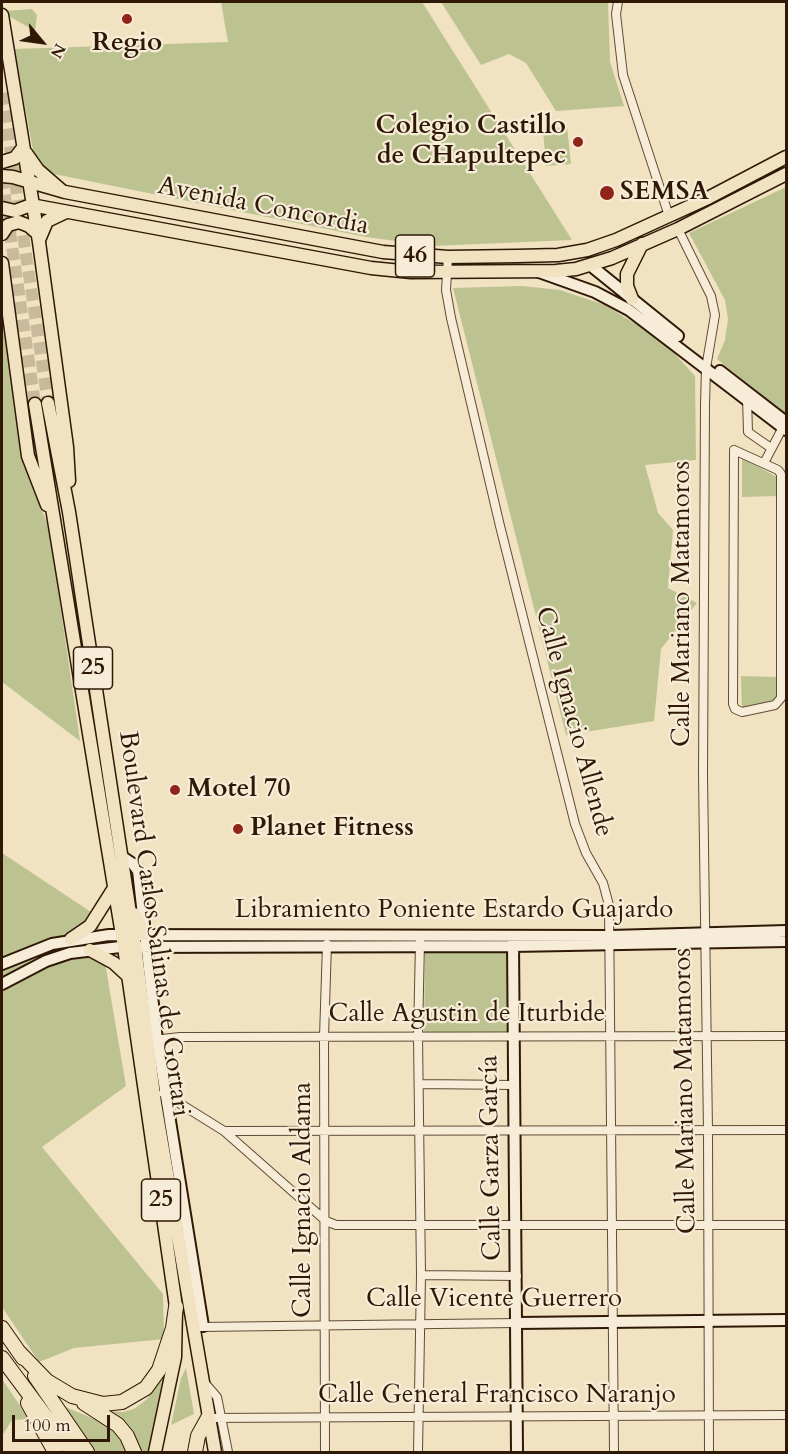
<!DOCTYPE html>
<meta charset="utf-8">
<style>
body{margin:0}
#map{position:relative;width:788px;height:1454px;overflow:hidden;background:#f1e2c1;font-family:Cardo,serif}
canvas{display:block}
.frame{position:absolute;inset:0;border:3px solid #2f1906;pointer-events:none}
.north{position:absolute;left:12px;top:12px;width:60px;height:60px;-webkit-text-stroke:4px #f6ecd7;paint-order:stroke;rotate:119deg;font-size:16px;font-weight:700;line-height:24px;text-align:center;color:#2f1906}
.north::after{content:'';display:block;margin:auto;width:21px;height:27px;background:#2f1906;clip-path:polygon(50% 0,100% 100%,50% 72%,0 100%)}
.scale{position:absolute;left:12px;top:1415px;width:98px;height:27px;box-sizing:border-box;border:3px solid #2f1906;border-top:0;padding-left:8px;font-size:18px;line-height:21px;white-space:nowrap;color:#2f1906;-webkit-text-stroke:4px #f6ecd7;paint-order:stroke}
</style>
<div id="map">
<canvas width="788" height="1454"></canvas>
<div class="frame"></div>
<div class="north">N</div>
<div class="scale">100 m</div>
</div>
<script>
const ctx = document.querySelector('canvas').getContext('2d');
ctx.lineJoin = 'round';
function fill(path, color) { ctx.fillStyle = color; ctx.fill(path, 'evenodd'); }
const toPath = rows => new Path2D(rows.map(r => 'M' + r).join(''));
function stroke(path, color, width, dash) { ctx.strokeStyle = color; ctx.lineWidth = width; ctx.lineCap = dash ? 'butt' : 'round'; ctx.setLineDash(dash || []); ctx.stroke(path); }
function write(font, color, halo, rows, align = 'center') {
  ctx.font = font + ' Cardo,serif'; ctx.lineWidth = 4.5; ctx.setLineDash([]); ctx.textBaseline = 'middle'; ctx.strokeStyle = halo; ctx.fillStyle = color; for (const [text, x, y, turn = 0] of rows) {
    ctx.save(); ctx.translate(x, y); ctx.rotate((+turn || 0) * Math.PI / 180); ctx.textAlign = isNaN(turn) ? turn : align; if (halo) ctx.strokeText(text, 0, 0); ctx.fillText(text, 0, 0); ctx.restore();
  }
}
fill(toPath([
 [221,2,422,2,572,240,433,246,366,237,54,174,42,164,33,150,14,49,228,42],
 [441,2,608,2,610,62,624,106,556,111,526,63,509,54,481,65],
 [32,9,37,15,35,31,5,14,5,11],
 [567,127,571,164,546,166,543,129],
 [786,187,786,414,717,359,725,340,728,319,725,300,689,233],
 [522,286,560,290,605,305,647,331,675,354,695,376,696,460,645,465,658,513,673,530,668,588,697,603,661,649,654,721,566,735,453,288],
 [2,298,26,469,49,528,80,741,2,682],
 [742,458,779,478,777,496,742,497],
 [741,676,777,677,777,701,742,709],
 [2,853,97,916,126,1086,42,1147,163,1294,164,1339,74,1348,39,1362,2,1307],
 [425,949,509,949,509,1032,424,1035],
 [186,1368,194,1414,171,1425,181,1378],
 [167,1373,150,1452,140,1452,104,1411,123,1412,134,1409,146,1400],
 [2,1379,29,1419,12,1420,2,1436],
 [63,1406,111,1426,119,1435,128,1452,95,1452]
]), '#bcc391');
stroke(toPath([
 [2,93,48,403],
 [2,177,35,404]
]), '#caba9c', 12, [12, 6]);
const street = toPath([
 [618,2,616,14,623,75,669,216],
 [678,229,711,296,715,315,706,368,705,405,703,775,708,1131,709,1452],
 [448,257,446,290,451,318,500,526,575,824,586,853,603,883,609,905,614,1452],
 [747,398,748,432,771,448],
 [734,450,778,470,781,474,781,698,775,705,742,712,735,709,733,704,734,450],
 [764,463,784,425],
 [153,1040,180,1037,786,1036],
 [420,1084,514,1085],
 [163,1093,224,1131,326,1221,336,1225,786,1225],
 [224,1131,786,1130],
 [421,1275,517,1276],
 [200,1327,517,1323],
 [204,1382,217,1397,228,1452],
 [208,1418,786,1415],
 [325,1452,324,1037,327,944],
 [418,1452,421,1275,418,1037,420,941]
]);
const secondary = toPath([
 [590,265,678,336],
 [539,272,595,292,629,310,786,430],
 [720,371,786,422],
 [121,856,133,864,138,871,157,1040,203,1326],
 [513,942,517,1452],
 [2,964,52,944,109,935,611,936,786,931],
 [2,984,46,961,70,953,120,947,513,946,786,941],
 [517,1323,786,1320]
]);
const primary = toPath([
 [2,15,39,242,67,447,69,481],
 [26,153,38,170,61,190],
 [2,162,15,158,22,149],
 [2,176,13,177,65,192,383,252,448,257,517,256,558,255,587,250,616,240,708,198,786,157],
 [2,208,15,211,31,205,371,268,411,272,556,271,576,269,612,258,678,229,786,174],
 [2,234,8,225,19,222,29,226,37,233],
 [39,240,47,221,66,212],
 [2,263,28,456,47,505],
 [632,299,627,286,627,274,642,244],
 [48,403,69,512,135,946,155,1103,215,1452],
 [35,404,124,947,176,1307,175,1357,155,1452],
 [134,914,145,934],
 [71,939,90,926,114,888],
 [90,950,114,963,128,976]
]);
const highway = toPath([
 [2,1328,23,1358],
 [18,1351,47,1381,72,1396,103,1404,122,1402,146,1388,159,1370,173,1328,176,1307],
 [2,1358,72,1452],
 [35,1376,87,1452],
 [28,1403,55,1452],
 [84,1403,118,1425,127,1436,134,1452],
 [195,1452,198,1436,208,1418]
]);
stroke(street, '#604b35', 10);
stroke(secondary, '#2f1906', 14);
stroke(primary, '#2f1906', 15);
stroke(highway, '#2f1906', 16);
stroke(street, '#f6ecd7', 8);
stroke(secondary, '#f6ecd7', 10);
stroke(primary, '#f1e2c1', 12);
stroke(highway, '#f1e2c1', 14);
for (const [x, y, r, color] of [
 [127,19,6,"#8f2418"],
 [578,142,6,"#8f2418"],
 [607,193,8,"#8f2418"],
 [175,790,6,"#8f2418"],
 [238,829,6,"#8f2418"]
]) { const dot = new Path2D(); dot.arc(x, y, r, 0, 2 * Math.PI); ctx.fillStyle = color; ctx.fill(dot); stroke(dot, '#f6ecd7', 2); }
for (const [x, y, w] of [
 [415,256,39],
 [93,668,39],
 [161,1200,39]
]) { const box = new Path2D(); box.roundRect(x - w / 2, y - 21, w, 42, 4.5); ctx.fillStyle = '#f6ecd7'; ctx.fill(box); stroke(box, '#2f1906', 1.5); }
write('bold 24px', '#2f1906', null, [
 ["46",415,256],
 ["25",93,668],
 ["25",161,1200]
]);
write('bold 26px', '#2f1906', '#f6ecd7', [
 ["Regio",127,44,"center"],
 ["Colegio Castillo",566,127,"right"],
 ["de CHapultepec",566,157,"right"],
 ["SEMSA",620,193],
 ["Motel 70",187,790],
 ["Planet Fitness",250,829]
], 'left');
write('26px', '#2f1906', '#f6ecd7', [
 ["Avenida Concordia",263,207,11],
 ["Calle Mariano Matamoros",683,604,-90],
 ["Calle Ignacio Allende",573,722,75],
 ["Libramiento Poniente Estardo Guajardo",454,911],
 ["Boulevard Carlos Salinas de Gortari",153,924,82],
 ["Calle Agustin de Iturbide",467,1015],
 ["Calle Mariano Matamoros",686,1091,-91],
 ["Calle Garza García",492,1158,-91],
 ["Calle Ignacio Aldama",304,1200,-90],
 ["Calle Vicente Guerrero",494,1300],
 ["Calle General Francisco Naranjo",497,1396]
]);
</script>
